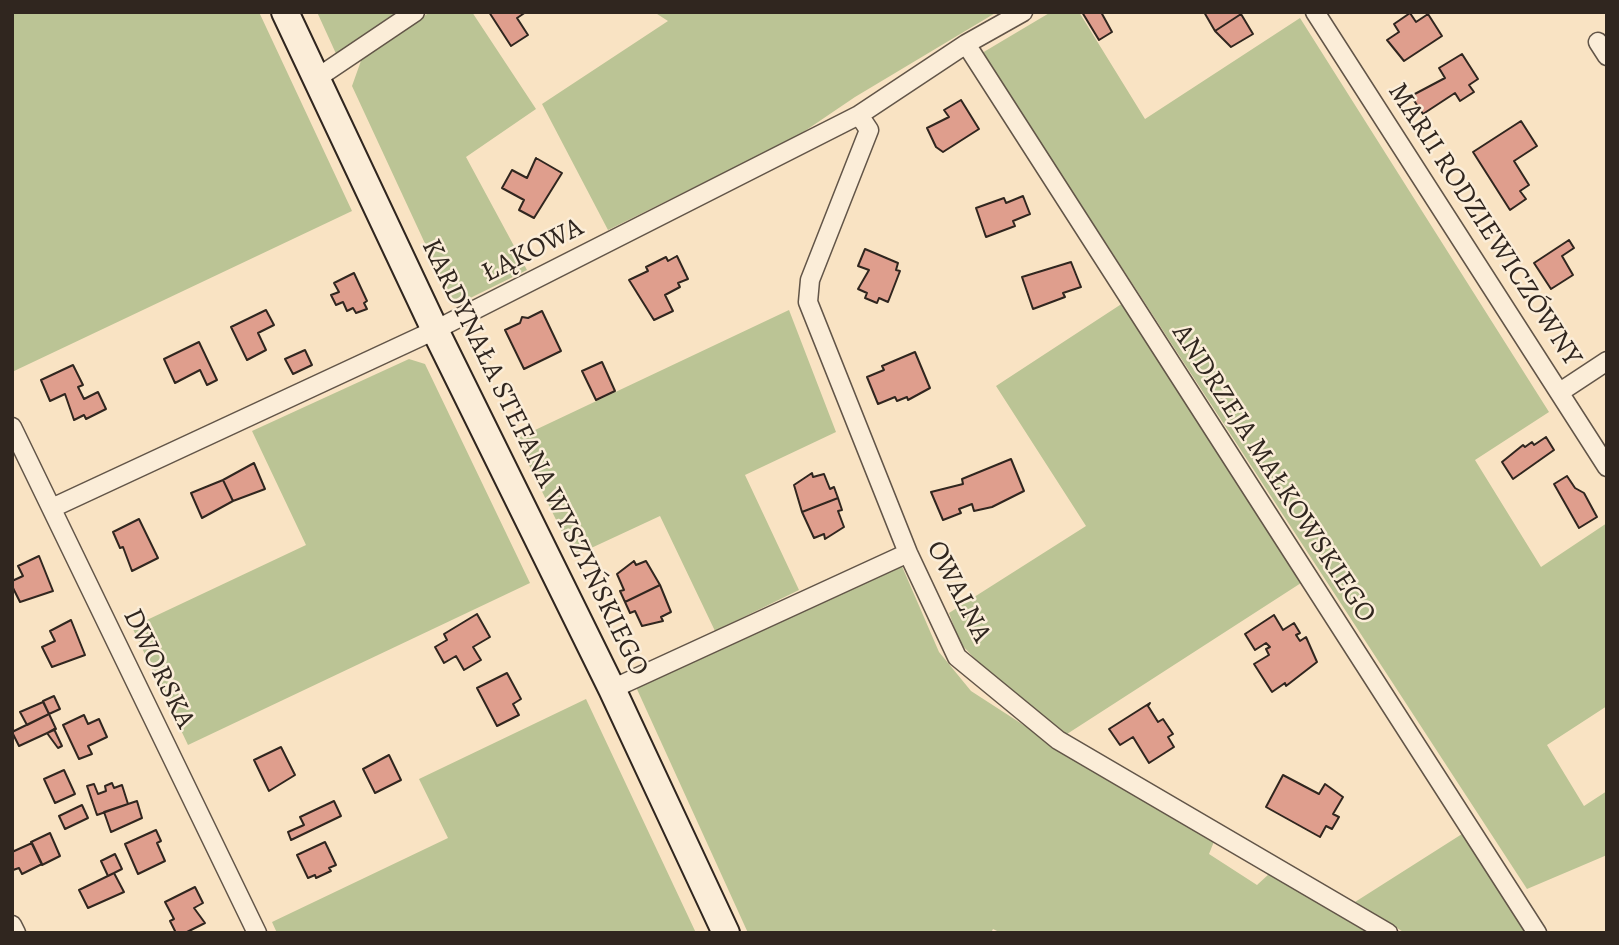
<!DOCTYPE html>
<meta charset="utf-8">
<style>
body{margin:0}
#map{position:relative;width:1619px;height:945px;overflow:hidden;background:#f9e3c3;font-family:Alegreya,serif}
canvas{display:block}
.frame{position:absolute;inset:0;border:14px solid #30261f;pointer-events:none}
</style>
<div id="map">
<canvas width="1619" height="945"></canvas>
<div class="frame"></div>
</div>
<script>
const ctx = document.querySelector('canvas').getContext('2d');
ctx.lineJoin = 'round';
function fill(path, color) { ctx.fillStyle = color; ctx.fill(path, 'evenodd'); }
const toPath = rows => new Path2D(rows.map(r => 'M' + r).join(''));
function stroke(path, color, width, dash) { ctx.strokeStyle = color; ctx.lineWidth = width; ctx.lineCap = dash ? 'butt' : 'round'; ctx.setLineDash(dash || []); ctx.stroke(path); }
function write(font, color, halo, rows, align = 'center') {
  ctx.font = font + ' Alegreya,serif'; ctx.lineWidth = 5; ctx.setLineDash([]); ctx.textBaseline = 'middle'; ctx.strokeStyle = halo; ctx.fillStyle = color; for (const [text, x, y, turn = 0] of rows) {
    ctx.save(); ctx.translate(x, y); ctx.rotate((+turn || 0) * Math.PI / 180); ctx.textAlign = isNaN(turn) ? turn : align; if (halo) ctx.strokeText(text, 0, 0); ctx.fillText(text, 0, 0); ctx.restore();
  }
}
fill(toPath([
 [12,12,259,12,352,211,12,372],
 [317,12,406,12,338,58],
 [430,12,472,12,536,109,466,157,527,270,454,306,352,86,362,58],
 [654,12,997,12,855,97,796,137,608,230,542,104,668,21],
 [1051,12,1079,12,1145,119,1300,18,1549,412,1475,460,1541,567,1607,523,1607,706,1547,745,1584,806,1607,791,1607,855,1527,889,982,53],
 [1123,303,1301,583,1067,734,996,681,960,643,949,613,1086,526,996,386],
 [789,310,836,432,745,475,799,590,715,631,660,516,574,556,516,439],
 [409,359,425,364,530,583,188,745,132,627,306,545,252,431],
 [901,564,939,652,971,691,1110,781,1215,839,1209,854,1257,885,1269,874,1375,933,1001,933,993,929,991,933,748,933,636,687],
 [586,699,696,933,277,933,272,922,448,838,419,779],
 [1462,834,1527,933,1405,933,1355,902]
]), '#bbc495');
const building = toPath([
 [489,12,526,12,517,18,528,35,511,46,489,12],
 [1082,12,1101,12,1112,32,1099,40,1082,12],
 [1204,12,1239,12,1241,14,1215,31,1204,12],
 [1410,13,1416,22,1428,14,1442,36,1404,61,1387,40,1399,32,1394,24,1410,13],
 [1241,14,1253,34,1231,47,1215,31,1241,14],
 [1462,54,1478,79,1469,85,1474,92,1460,101,1455,93,1423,114,1411,96,1445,78,1439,68,1462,54],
 [961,100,979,129,943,152,936,147,927,128,949,117,944,110,961,100],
 [1521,121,1537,146,1514,161,1529,185,1520,191,1526,199,1510,210,1473,152,1521,121],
 [536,158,562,173,534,218,519,210,524,200,502,188,512,170,527,178,536,158],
 [1023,196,1030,214,1013,221,1015,226,986,237,976,208,1004,198,1006,203,1023,196],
 [1569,240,1574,248,1562,256,1573,275,1551,289,1534,263,1569,240],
 [865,249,898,263,896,270,900,271,888,302,879,298,877,303,865,298,867,293,858,289,869,270,858,266,865,249],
 [677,256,688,279,678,283,680,287,665,295,673,311,654,320,629,280,648,271,646,267,666,257,668,261,677,256],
 [1071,262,1081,287,1063,293,1065,297,1033,309,1022,277,1071,262],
 [354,273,367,301,364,303,367,309,356,313,353,308,347,311,343,302,336,305,331,295,339,292,334,283,354,273],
 [266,310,274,325,258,333,266,350,247,360,231,327,266,310],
 [542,311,561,351,524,369,505,330,520,323,522,317,528,318,542,311],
 [199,342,217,380,207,385,200,370,175,383,164,359,199,342],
 [305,350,312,365,293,374,285,359,305,350],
 [915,352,930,388,908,400,907,397,897,401,895,397,878,404,867,377,884,370,882,366,915,352],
 [602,362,615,391,596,400,582,371,602,362],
 [73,365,83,385,78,387,84,399,98,392,106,409,86,419,84,415,74,420,65,394,50,401,41,380,73,365],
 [1546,437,1554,450,1513,479,1502,462,1523,445,1525,447,1532,442,1534,445,1546,437],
 [1011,459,1024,491,992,507,974,511,972,504,959,509,961,513,943,520,931,492,963,484,962,479,1011,459],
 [254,463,265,489,233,501,223,480,254,463],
 [812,473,813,477,824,474,830,489,834,487,838,498,802,512,794,485,812,473],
 [1567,476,1575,488,1584,493,1597,517,1579,528,1554,484,1567,476],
 [223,480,233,501,202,518,191,493,223,480],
 [838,498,842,510,838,511,844,527,825,539,824,534,814,538,802,512,838,498],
 [139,519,158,558,132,571,123,547,120,548,113,532,139,519],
 [39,556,53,591,20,602,12,586,12,581,23,576,18,566,39,556],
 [634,561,636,565,646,561,660,585,625,602,620,591,624,590,617,574,634,561],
 [660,585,671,612,661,617,663,621,642,626,635,611,630,613,625,602,660,585],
 [477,614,490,637,473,647,481,660,464,670,456,656,444,663,435,647,447,640,444,634,477,614],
 [1274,615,1283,630,1294,623,1300,633,1296,635,1300,641,1306,637,1317,662,1286,686,1285,683,1272,692,1254,664,1269,655,1266,649,1270,647,1266,643,1255,650,1245,634,1274,615],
 [71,620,85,655,52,667,42,647,55,641,50,631,71,620],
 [507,673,521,699,513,704,519,715,497,726,477,688,507,673],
 [54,696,60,709,49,714,43,701,54,696],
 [43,702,49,714,27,725,20,712,43,702],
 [1150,703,1148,706,1158,722,1163,719,1173,734,1168,737,1174,747,1149,763,1133,737,1120,745,1109,729,1150,703],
 [49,714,56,729,19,746,12,732,49,714],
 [84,715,88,724,99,719,107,737,88,746,92,754,79,759,63,725,84,715],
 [54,729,62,746,58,748,47,733,54,729],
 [281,747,295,775,269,791,254,760,281,747],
 [389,755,401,780,375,793,363,769,389,755],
 [64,770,75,794,55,803,44,779,64,770],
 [1283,775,1319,794,1325,784,1343,797,1333,814,1339,817,1332,829,1326,826,1320,837,1266,807,1283,775],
 [112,783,114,788,122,785,128,804,97,815,87,786,94,784,98,794,106,791,105,786,112,783],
 [137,801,142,818,111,832,104,812,137,801],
 [334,801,341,816,291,840,288,832,304,825,300,817,334,801],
 [82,805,88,818,65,829,59,816,82,805],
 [156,830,161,841,157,843,165,861,138,874,125,844,156,830],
 [50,833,60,856,42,865,31,842,50,833],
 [325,842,336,865,329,868,331,871,316,878,315,875,308,878,297,855,325,842],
 [32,843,42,864,22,874,19,868,13,870,12,852,32,843],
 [115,854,122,869,108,876,101,861,115,854],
 [114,873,124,892,88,908,79,890,114,873],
 [195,887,203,903,194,908,205,923,185,933,176,933,170,921,174,919,165,902,195,887]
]);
fill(building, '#df9e8d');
stroke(building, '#30261f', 2);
const minor = toPath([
 [1315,12,1607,467],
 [1598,42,1607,56],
 [966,44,1537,933],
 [317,78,415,12],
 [859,115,869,130,810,280,808,302,908,553,957,657,1058,740,1388,933],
 [1560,392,1607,361],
 [12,427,257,933],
 [52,508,435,330,859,115,966,44,1023,12],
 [612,689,908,553],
 [12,925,16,933]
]);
const secondary = toPath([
 [285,12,435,330,612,689,726,933]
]);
stroke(minor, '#625548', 21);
stroke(secondary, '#30261f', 30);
stroke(minor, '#fbedd8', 18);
stroke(secondary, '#fbedd8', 26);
write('28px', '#30261f', '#fbedd8', [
 ["MARII RODZIEWICZÓWNY",1484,225,57],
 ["ŁĄKOWA",533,251,-27],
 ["KARDYNAŁA STEFANA WYSZYŃSKIEGO",534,458,64],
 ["ANDRZEJA MAŁKOWSKIEGO",1273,474,57],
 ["OWALNA",958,592,63],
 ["DWORSKA",158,669,64]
]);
</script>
